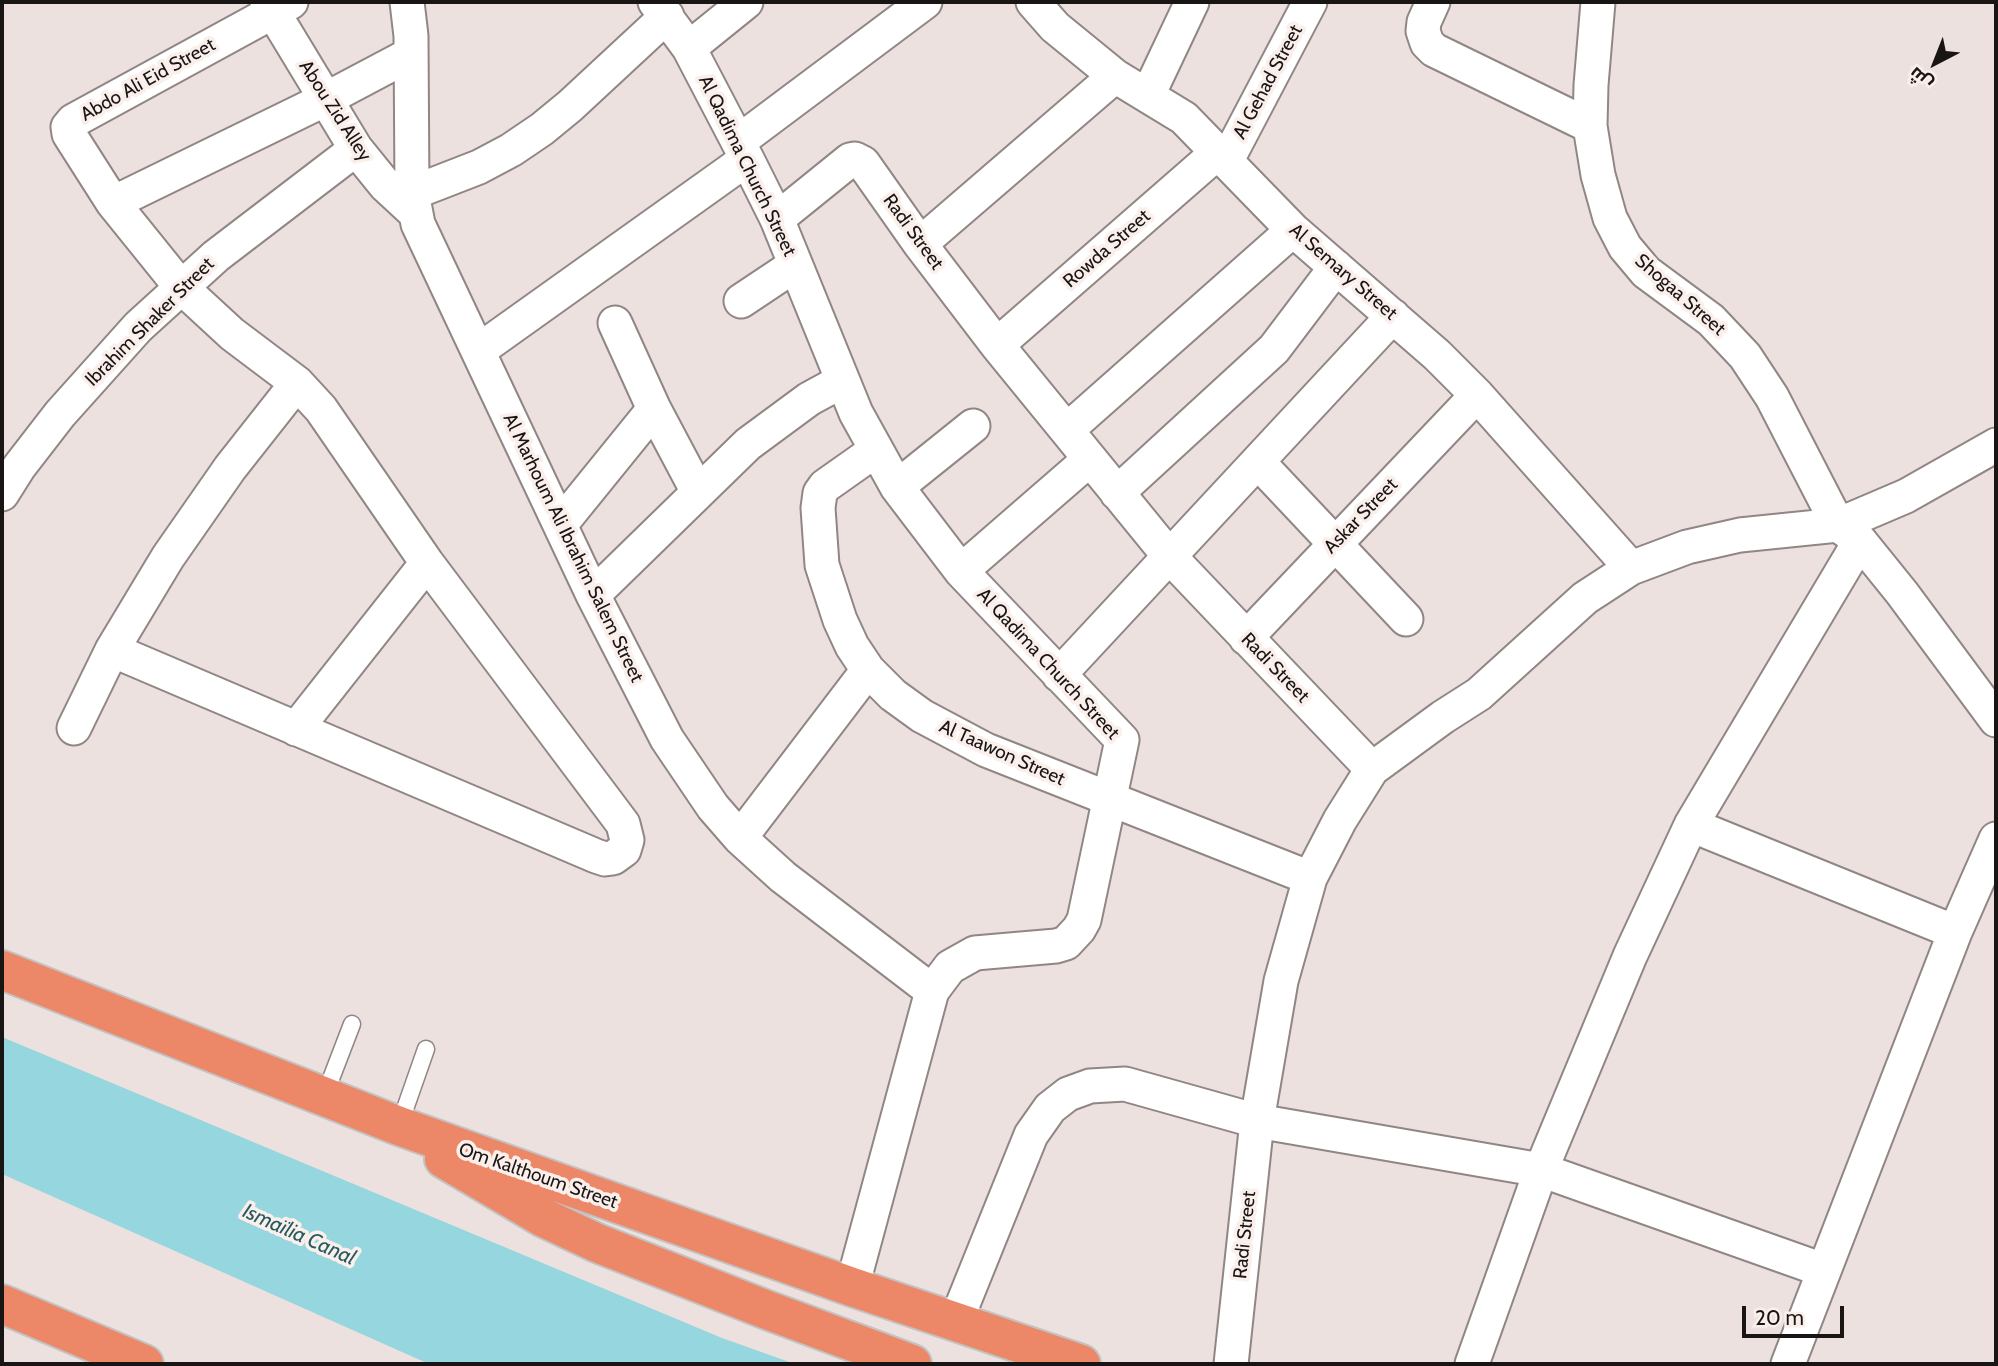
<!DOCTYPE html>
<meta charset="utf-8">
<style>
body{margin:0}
#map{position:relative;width:1998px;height:1366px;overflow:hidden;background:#ece1de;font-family:Cabin,Cairo,sans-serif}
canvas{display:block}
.frame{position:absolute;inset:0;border:4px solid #191514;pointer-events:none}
.north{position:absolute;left:1900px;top:28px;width:70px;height:70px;-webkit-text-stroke:5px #faefeb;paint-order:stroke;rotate:222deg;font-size:19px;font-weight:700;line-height:28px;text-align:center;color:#191514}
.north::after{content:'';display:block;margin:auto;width:24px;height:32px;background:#191514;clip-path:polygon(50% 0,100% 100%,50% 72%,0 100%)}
.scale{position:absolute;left:1742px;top:1306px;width:102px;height:32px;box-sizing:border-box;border:4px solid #191514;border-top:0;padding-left:9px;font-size:21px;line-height:24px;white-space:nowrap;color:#191514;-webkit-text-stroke:5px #faefeb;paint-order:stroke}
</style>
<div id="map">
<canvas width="1998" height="1366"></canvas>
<div class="frame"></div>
<div class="north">ش</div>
<div class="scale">20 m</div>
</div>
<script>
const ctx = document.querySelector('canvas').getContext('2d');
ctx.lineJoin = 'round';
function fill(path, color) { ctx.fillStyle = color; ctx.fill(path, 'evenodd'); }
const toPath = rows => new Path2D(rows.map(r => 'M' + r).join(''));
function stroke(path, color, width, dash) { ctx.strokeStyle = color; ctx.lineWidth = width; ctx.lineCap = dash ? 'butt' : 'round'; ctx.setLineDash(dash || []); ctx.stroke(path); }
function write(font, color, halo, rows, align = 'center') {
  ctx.font = font + ' Cabin,sans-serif'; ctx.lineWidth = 7; ctx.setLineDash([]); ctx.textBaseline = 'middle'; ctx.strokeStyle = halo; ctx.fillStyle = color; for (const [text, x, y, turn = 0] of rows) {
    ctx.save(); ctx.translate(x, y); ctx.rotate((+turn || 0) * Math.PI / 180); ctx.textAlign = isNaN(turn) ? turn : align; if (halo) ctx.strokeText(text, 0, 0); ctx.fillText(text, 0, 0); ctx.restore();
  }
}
fill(toPath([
 [2,1037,722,1338,795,1364,429,1364,2,1174]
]), '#96d6df');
const lane = toPath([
 [324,1097,352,1024],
 [399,1126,426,1049]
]);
const street = toPath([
 [267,2,356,149,386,186,413,211],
 [407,2,411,36,412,193,418,224,593,595,667,739,713,807,740,838,783,877,932,991],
 [655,2,689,48,747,159,777,219,856,413,897,487,961,571,1122,740,1084,920,1079,929,1066,943,1056,946,975,953,950,967,932,991,852,1287],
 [1033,2,1055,27,1115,76,1184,118,1293,230,1437,355,1477,395,1631,568],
 [1433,2,1424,22,1423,31,1427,43,1434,50,1590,126],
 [1598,2,1591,85,1590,126,1598,175,1610,218,1625,247,1646,272,1711,320,1745,356,1772,397,1838,525,1860,541,1902,593,1996,720],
 [689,48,746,2],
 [1148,95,1192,2],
 [738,142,925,2],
 [1226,162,1310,2],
 [412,193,479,167,511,150,542,129,570,106,667,16],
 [113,203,326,99,411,54],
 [777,219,850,160,855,159,863,163,920,244,997,345,1170,557,1372,769,1340,820,1310,878,1281,981,1257,1121,1231,1364],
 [920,244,1115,76],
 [741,301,795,265],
 [615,323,654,409,698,492],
 [997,345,1217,153],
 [478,351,747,159],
 [1067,430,1293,230],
 [876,450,825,486,820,493,818,508,822,565,840,620,852,646,868,670,893,695,922,716,986,750,1310,878],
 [1258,462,1406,619],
 [897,487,973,426],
 [1117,493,1274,349,1336,267],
 [2,494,19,467,60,414,138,327,216,256,356,149],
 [560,525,654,409],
 [961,571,1090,459],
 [593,595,748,444,809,399,842,381],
 [1246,638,1477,395],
 [112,650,596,856,605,859,613,858,624,850,627,840,623,824,427,563,321,409,297,383,232,334,180,286,113,203,69,134,68,127,73,121,291,2],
 [1059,675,1393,316],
 [74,728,112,650,168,557,230,468,297,383],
 [296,729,427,563],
 [1372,769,1443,717,1479,694,1585,598,1631,568,1687,547,1740,535,1838,525,1906,496,1996,445],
 [1691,825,1955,932],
 [740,838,868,670],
 [956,1321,1031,1135,1050,1108,1068,1094,1090,1086,1125,1084,1257,1121,1541,1170,1823,1270],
 [1472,1364,1541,1170,1630,956,1691,825,1860,541],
 [1788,1364,1955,932,1996,839]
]);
const highway = toPath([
 [2,970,399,1126,852,1287,1081,1364],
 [444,1159,542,1217,597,1243,767,1310,912,1364],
 [2,1304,144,1364]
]);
stroke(lane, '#908683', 19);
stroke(street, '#908683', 37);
stroke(highway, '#c3c2c2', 42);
stroke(lane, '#fff', 16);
stroke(street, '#fff', 33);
stroke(highway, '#ec8868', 38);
write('19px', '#191514', '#faefeb', [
 ["Abdo Ali Eid Street",148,80,-29],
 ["Al Gehad Street",1268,82,-62],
 ["Abou Zid Alley",335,111,57],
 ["Al Qadima Church Street",747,166,64],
 ["Radi Street",913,232,54],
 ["Rowda Street",1107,249,-41],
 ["Al Semary Street",1343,272,41],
 ["Shogaa Street",1680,295,41],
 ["Ibrahim Shaker Street",150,322,-45],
 ["Askar Street",1361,516,-46],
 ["Al Marhoum Ali Ibrahim Salem Street",573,548,64],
 ["Al Qadima Church Street",1048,664,47],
 ["Radi Street",1275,668,46],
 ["Al Taawon Street",1002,753,24],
 ["Om Kalthoum Street",538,1176,19],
 ["Radi Street",1245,1235,-84]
]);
write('italic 21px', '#245a61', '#faefeb', [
 ["Ismaïlia Canal",299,1235,24]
]);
</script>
